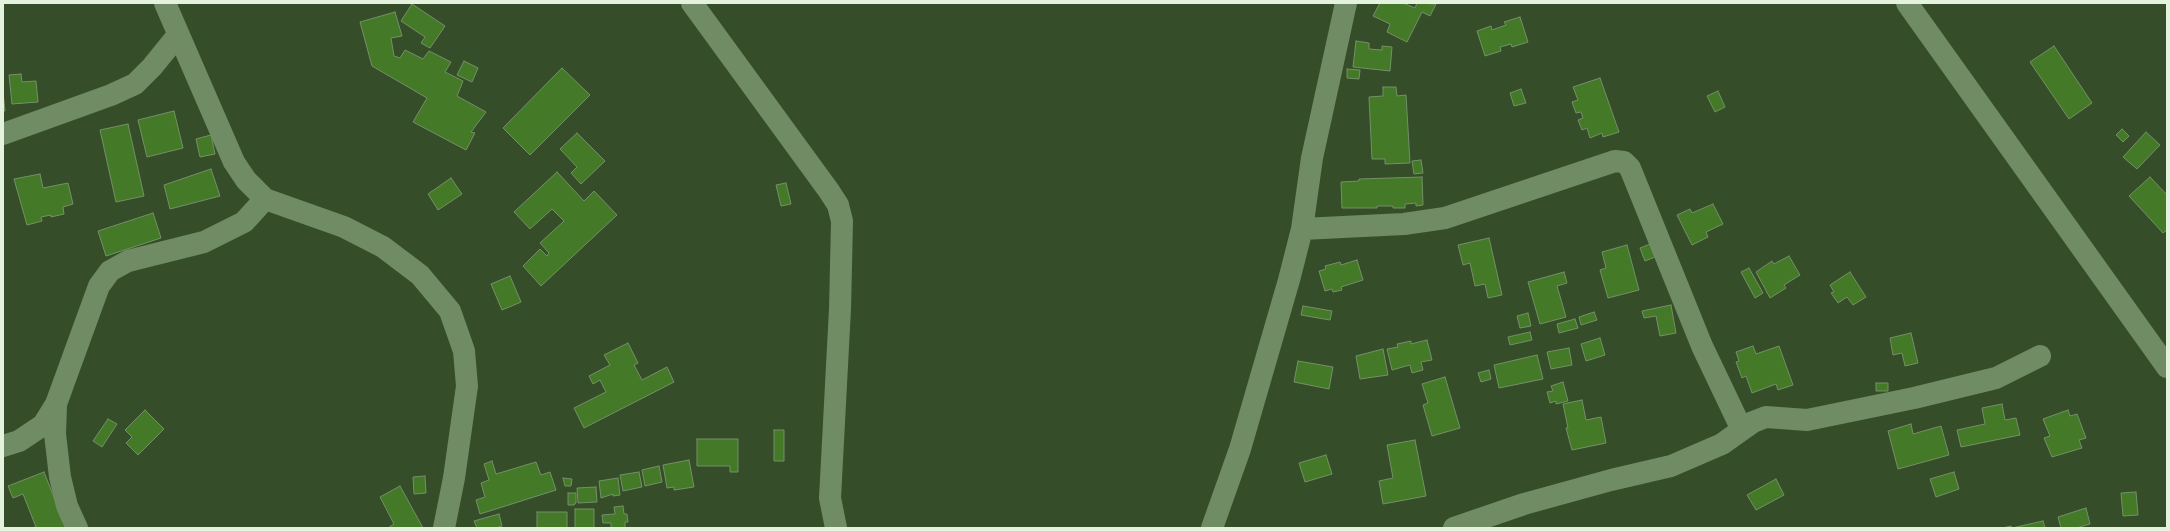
<!DOCTYPE html>
<style>
body{margin:0}
#map{position:relative;width:2170px;height:531px;overflow:hidden;background:#354e29;font-family:"IBM Plex Serif",serif}
canvas{display:block}
.frame{position:absolute;inset:0;border:4px solid #e3f3dd;pointer-events:none}
</style>
<div id="map">
<canvas width="2170" height="531"></canvas>
<div class="frame"></div>
</div>
<script>
const ctx = document.querySelector('canvas').getContext('2d');
ctx.lineJoin = 'round';
function fill(path, color) { ctx.fillStyle = color; ctx.fill(path, 'evenodd'); }
const toPath = rows => new Path2D(rows.map(r => 'M' + r).join(''));
function stroke(path, color, width, dash) { ctx.strokeStyle = color; ctx.lineWidth = width; ctx.lineCap = dash ? 'butt' : 'round'; ctx.setLineDash(dash || []); ctx.stroke(path); }
const building = toPath([
 [1380,3,1403,3,1415,8,1417,3,1436,4,1430,16,1422,12,1407,42,1387,32,1390,24,1373,16,1380,3],
 [412,4,445,26,430,48,421,43,425,37,401,21,412,4],
 [395,12,402,36,391,38,394,56,400,58,405,50,423,59,429,51,451,62,445,72,463,81,457,96,486,112,471,132,475,133,466,150,413,122,427,98,372,66,360,22,395,12],
 [1520,17,1528,42,1512,47,1511,44,1500,47,1501,51,1485,56,1477,31,1491,26,1492,30,1506,25,1504,22,1520,17],
 [1356,41,1369,43,1369,49,1382,50,1382,46,1392,47,1390,71,1353,67,1356,41],
 [2054,46,2092,103,2069,119,2030,62,2054,46],
 [464,61,478,68,472,82,457,75,464,61],
 [562,68,590,95,530,155,503,128,562,68],
 [1347,69,1360,70,1359,79,1347,78,1347,69],
 [21,74,22,82,36,81,38,102,12,104,9,75,21,74],
 [1600,78,1619,132,1603,137,1602,133,1590,138,1587,128,1582,130,1578,120,1583,118,1581,112,1576,113,1572,102,1578,100,1573,87,1600,78],
 [1383,87,1396,87,1397,96,1406,95,1410,163,1385,164,1385,159,1372,159,1369,97,1383,96,1383,87],
 [1521,89,1526,103,1514,106,1510,93,1521,89],
 [1718,91,1725,107,1715,112,1707,96,1718,91],
 [3,92,5,111,3,111,3,92],
 [174,111,183,148,147,157,138,120,174,111],
 [128,124,144,196,116,202,100,130,128,124],
 [2122,129,2129,136,2123,142,2116,135,2122,129],
 [2146,132,2160,145,2137,169,2123,157,2146,132],
 [577,133,605,161,581,184,571,173,577,167,560,149,577,133],
 [211,135,215,154,200,157,196,139,211,135],
 [1421,160,1423,173,1414,174,1412,161,1421,160],
 [211,169,220,196,170,209,164,185,211,169],
 [557,172,584,201,594,191,617,215,541,286,523,266,540,249,547,256,549,253,540,243,564,221,552,209,530,229,514,212,557,172],
 [40,174,43,188,68,183,73,204,63,207,64,214,51,217,51,215,41,217,42,221,27,225,14,179,40,174],
 [1422,177,1423,205,1416,206,1416,203,1405,204,1405,208,1393,208,1393,206,1377,206,1377,208,1342,208,1341,182,1359,181,1359,179,1422,177],
 [2150,177,2167,195,2167,230,2163,233,2129,196,2150,177],
 [451,178,462,194,438,210,428,194,451,178],
 [786,183,791,204,781,206,776,185,786,183],
 [1713,204,1723,224,1706,232,1708,237,1692,245,1677,215,1690,209,1692,213,1713,204],
 [153,213,161,238,106,256,98,231,153,213],
 [1489,238,1502,295,1488,298,1485,284,1475,286,1470,263,1463,265,1458,245,1489,238],
 [1650,244,1655,257,1645,261,1640,248,1650,244],
 [1627,245,1639,290,1608,298,1600,270,1606,268,1602,252,1627,245],
 [1789,256,1800,275,1784,285,1786,288,1770,298,1756,272,1772,261,1774,264,1789,256],
 [1357,260,1363,280,1341,287,1342,290,1333,292,1332,289,1325,291,1319,271,1326,269,1325,266,1340,262,1341,265,1357,260],
 [1749,268,1763,293,1755,298,1741,272,1749,268],
 [1564,272,1567,283,1557,286,1566,317,1540,324,1528,282,1564,272],
 [1850,272,1866,297,1853,305,1847,297,1838,303,1831,293,1834,292,1830,285,1850,272],
 [510,276,521,302,502,310,491,284,510,276],
 [1671,305,1676,333,1660,336,1656,316,1644,318,1642,311,1671,305],
 [1303,306,1332,311,1330,320,1301,315,1303,306],
 [1594,312,1597,320,1581,325,1579,317,1594,312],
 [1528,313,1531,326,1520,328,1517,316,1528,313],
 [1575,319,1578,328,1559,333,1557,324,1575,319],
 [1530,332,1532,340,1510,345,1508,337,1530,332],
 [1911,333,1918,363,1905,366,1902,353,1893,355,1890,338,1911,333],
 [1600,338,1605,355,1586,361,1581,344,1600,338],
 [1427,340,1432,360,1421,362,1423,370,1412,373,1410,365,1392,370,1387,349,1398,347,1397,344,1411,341,1411,344,1427,340],
 [628,343,638,363,634,365,642,380,667,367,674,382,584,428,574,408,606,392,600,380,593,384,589,376,610,365,604,355,628,343],
 [1753,346,1756,354,1779,346,1793,385,1778,390,1776,384,1752,393,1746,376,1742,378,1736,362,1739,361,1736,352,1753,346],
 [1569,348,1572,365,1551,369,1547,352,1569,348],
 [1383,349,1388,375,1360,379,1356,356,1383,349],
 [1537,355,1543,379,1499,388,1494,365,1537,355],
 [1298,361,1333,367,1329,389,1294,382,1298,361],
 [1489,370,1491,379,1481,382,1478,373,1489,370],
 [1445,377,1460,428,1432,436,1423,405,1428,403,1422,384,1445,377],
 [1563,382,1568,401,1556,404,1556,401,1550,403,1547,392,1553,391,1551,386,1563,382],
 [1876,383,1888,383,1888,391,1876,391,1876,383],
 [1582,400,1586,420,1601,417,1606,443,1572,450,1566,428,1568,428,1563,404,1582,400],
 [2002,404,2005,420,2016,418,2020,435,1961,447,1957,430,1985,424,1982,408,2002,404],
 [145,410,164,429,138,455,126,443,132,437,125,430,145,410],
 [2068,410,2070,416,2077,414,2086,438,2079,440,2082,448,2052,457,2044,438,2050,436,2043,419,2068,410],
 [108,419,117,424,102,447,93,441,108,419],
 [1911,424,1913,434,1941,426,1949,455,1898,469,1888,431,1911,424],
 [774,430,784,430,784,461,774,461,774,430],
 [697,439,738,439,738,472,730,472,730,466,697,466,697,439],
 [1415,440,1426,496,1383,504,1379,481,1393,478,1387,445,1415,440],
 [1326,455,1332,474,1305,482,1299,463,1326,455],
 [689,460,694,487,674,490,674,487,667,488,663,465,689,460],
 [492,461,496,474,536,462,541,475,550,472,556,490,480,514,476,500,485,497,481,483,489,480,484,464,492,461],
 [659,466,662,482,645,486,642,470,659,466],
 [44,472,66,528,32,528,36,527,23,494,13,498,8,486,44,472],
 [639,472,642,487,623,491,620,475,639,472],
 [1954,472,1959,489,1936,497,1930,479,1954,472],
 [425,476,426,493,414,494,413,477,425,476],
 [563,478,572,479,571,486,565,486,563,478],
 [618,478,620,495,613,496,613,494,601,498,599,481,618,478],
 [1776,479,1784,495,1756,510,1747,495,1776,479],
 [400,486,423,528,388,528,394,524,380,497,400,486],
 [596,487,597,502,578,503,577,488,596,487],
 [2136,492,2138,515,2123,516,2121,493,2136,492],
 [568,493,576,493,576,503,574,505,568,505,568,493],
 [623,506,624,514,627,514,628,522,625,522,625,528,611,528,611,523,603,523,602,515,615,514,614,507,623,506],
 [2086,508,2090,524,2076,528,2061,528,2058,517,2086,508],
 [575,509,594,509,594,528,575,528,575,509],
 [537,512,567,512,567,528,537,528,537,512],
 [499,514,502,526,495,528,477,528,474,521,499,514],
 [2043,521,2045,528,2002,528,2011,526,2012,528,2043,521]
]);
fill(building, '#447928');
stroke(building, '#749068', 1);
stroke(toPath([
 [165,3,234,162,246,180,265,199,344,227,383,247,420,275,450,311,464,351,467,386,454,478,444,528],
 [692,3,829,191,838,205,842,221,840,309,830,498,836,528],
 [1907,3,2167,367],
 [3,134,111,95,135,84,152,67,178,35],
 [1302,229,1404,224,1445,218,1615,161,1624,162,1630,168,1702,346,1742,430],
 [56,405,55,434,60,477,67,506,77,528],
 [3,446,19,441,43,425,56,404,99,286,110,271,128,261,204,242,244,222,265,199],
 [1212,528,1240,449,1289,280,1302,229,1312,158,1346,3],
 [1454,528,1524,504,1611,480,1671,466,1722,444,1753,422,1766,417,1807,420,1914,398,1996,378,2040,356]
]), '#708c64', 22);
</script>
